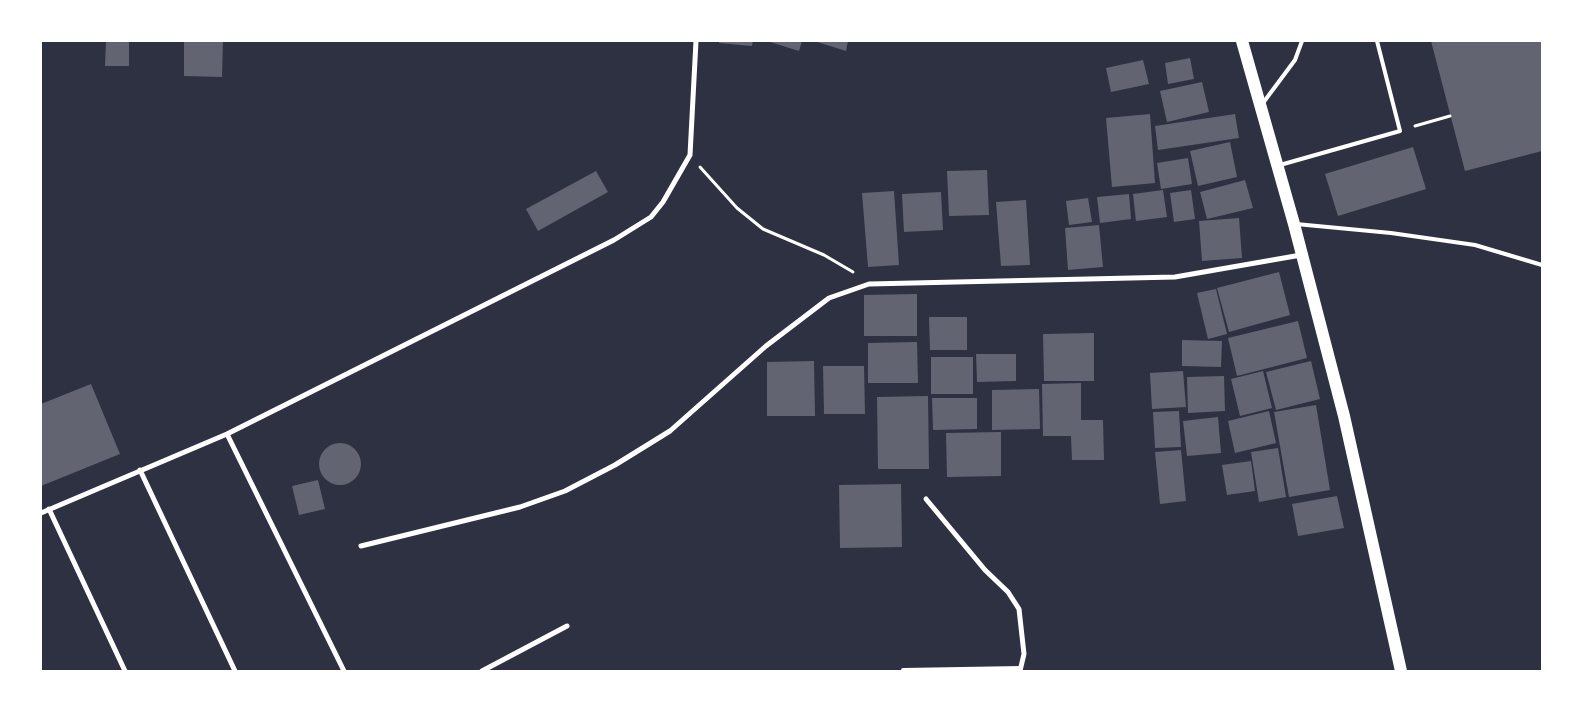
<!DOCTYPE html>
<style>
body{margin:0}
#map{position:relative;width:1583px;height:712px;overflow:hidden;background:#2d3142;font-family:"Zilla Slab",serif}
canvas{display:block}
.frame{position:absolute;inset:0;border:42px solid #fff;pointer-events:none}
</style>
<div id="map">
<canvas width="1583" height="712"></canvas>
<div class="frame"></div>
</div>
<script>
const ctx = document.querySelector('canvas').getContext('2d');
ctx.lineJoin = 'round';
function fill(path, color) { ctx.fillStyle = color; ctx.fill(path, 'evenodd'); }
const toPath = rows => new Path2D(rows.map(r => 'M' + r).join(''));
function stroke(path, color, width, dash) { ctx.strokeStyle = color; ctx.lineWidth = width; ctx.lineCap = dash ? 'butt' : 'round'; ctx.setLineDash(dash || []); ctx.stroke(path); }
fill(toPath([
 [106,41,129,41,129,66,105,66],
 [184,41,223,41,222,77,184,76],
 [719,41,753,41,752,46,719,43],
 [767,41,802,41,799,51],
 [814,41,848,41,846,51],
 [1431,41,1542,41,1542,151,1465,171],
 [1190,58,1194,79,1168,84,1165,63],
 [1143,60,1149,84,1111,92,1106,68],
 [1202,82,1209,112,1167,122,1160,91],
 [1150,114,1155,183,1112,187,1106,118],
 [1235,114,1239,138,1158,150,1155,126],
 [1230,142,1237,177,1198,186,1190,151],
 [1413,147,1426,189,1338,216,1325,174],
 [1188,158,1192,184,1161,189,1157,163],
 [987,170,989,215,949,216,947,171],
 [596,171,608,192,538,231,526,209],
 [1245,180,1253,208,1207,219,1200,192],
 [1163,190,1167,217,1136,221,1133,194],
 [1191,190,1195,219,1174,222,1170,193],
 [894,191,899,265,868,267,862,193],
 [941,192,943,230,904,232,902,194],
 [1129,194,1131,219,1100,223,1097,197],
 [1088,198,1092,222,1069,225,1066,201],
 [1026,200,1030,265,1001,266,996,202],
 [1239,218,1242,258,1202,261,1199,221],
 [1099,225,1103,267,1068,270,1065,228],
 [1279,272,1290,315,1229,332,1217,288],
 [1216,289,1227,334,1208,339,1197,293],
 [917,294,917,336,864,336,864,295],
 [929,317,967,317,967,350,930,350],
 [1298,321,1307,358,1237,376,1228,338],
 [1094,333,1094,381,1044,381,1043,334],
 [1182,340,1222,341,1221,367,1182,366],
 [917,342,918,383,868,383,868,343],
 [976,354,1016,354,1016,381,977,382],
 [931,357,973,357,973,394,931,394],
 [814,361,815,416,767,416,767,362],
 [1311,361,1320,399,1276,410,1266,372],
 [823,366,864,366,865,414,824,414],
 [1183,371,1186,407,1152,409,1150,373],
 [1263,371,1272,408,1240,416,1231,379],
 [1224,376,1225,411,1188,413,1187,377],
 [1081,383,1081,420,1103,420,1104,460,1072,460,1071,436,1043,436,1042,384],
 [91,384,120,454,41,486,41,404],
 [1039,389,1040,429,992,430,992,390],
 [928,396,929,469,878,469,877,397],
 [932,398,977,398,977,429,933,430],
 [1316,405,1330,490,1289,497,1274,412],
 [1179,411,1181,447,1155,448,1153,412],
 [1269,411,1276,443,1235,453,1228,421],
 [1218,417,1221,453,1187,456,1183,421],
 [1001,432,1001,476,947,477,946,433],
 '319 464a21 21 0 1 1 42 0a21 21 0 1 1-42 0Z',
 [1278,448,1286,497,1259,502,1251,452],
 [1181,450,1186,501,1160,504,1155,452],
 [1251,461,1255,491,1227,495,1222,465],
 [318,480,325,509,299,515,292,486],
 [901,484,902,547,840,548,839,485],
 [1337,496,1344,528,1298,536,1292,504]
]), '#626471');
stroke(toPath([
 [1415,126,1450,116],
 [700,167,737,208,763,229,824,255,853,272]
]), '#fff', 3);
stroke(toPath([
 [1263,103,1295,60,1302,41],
 [1280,165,1400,131,1377,41],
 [1296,224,1391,233,1475,245,1542,265],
 [903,670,1021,668]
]), '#fff', 4);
stroke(toPath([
 [227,434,344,671],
 [140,470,235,671],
 [926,499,985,570,1008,592,1019,609,1024,654,1020,671],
 [49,509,125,671],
 [41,513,227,434,614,240,651,217,663,202,690,155,696,41],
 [361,546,520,507,565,491,615,465,670,431,766,346,829,298,869,284,1175,277,1301,255],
 [482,671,567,626]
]), '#fff', 5);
stroke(toPath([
 [1242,41,1294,224,1344,416,1401,671]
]), '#fff', 12);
</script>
